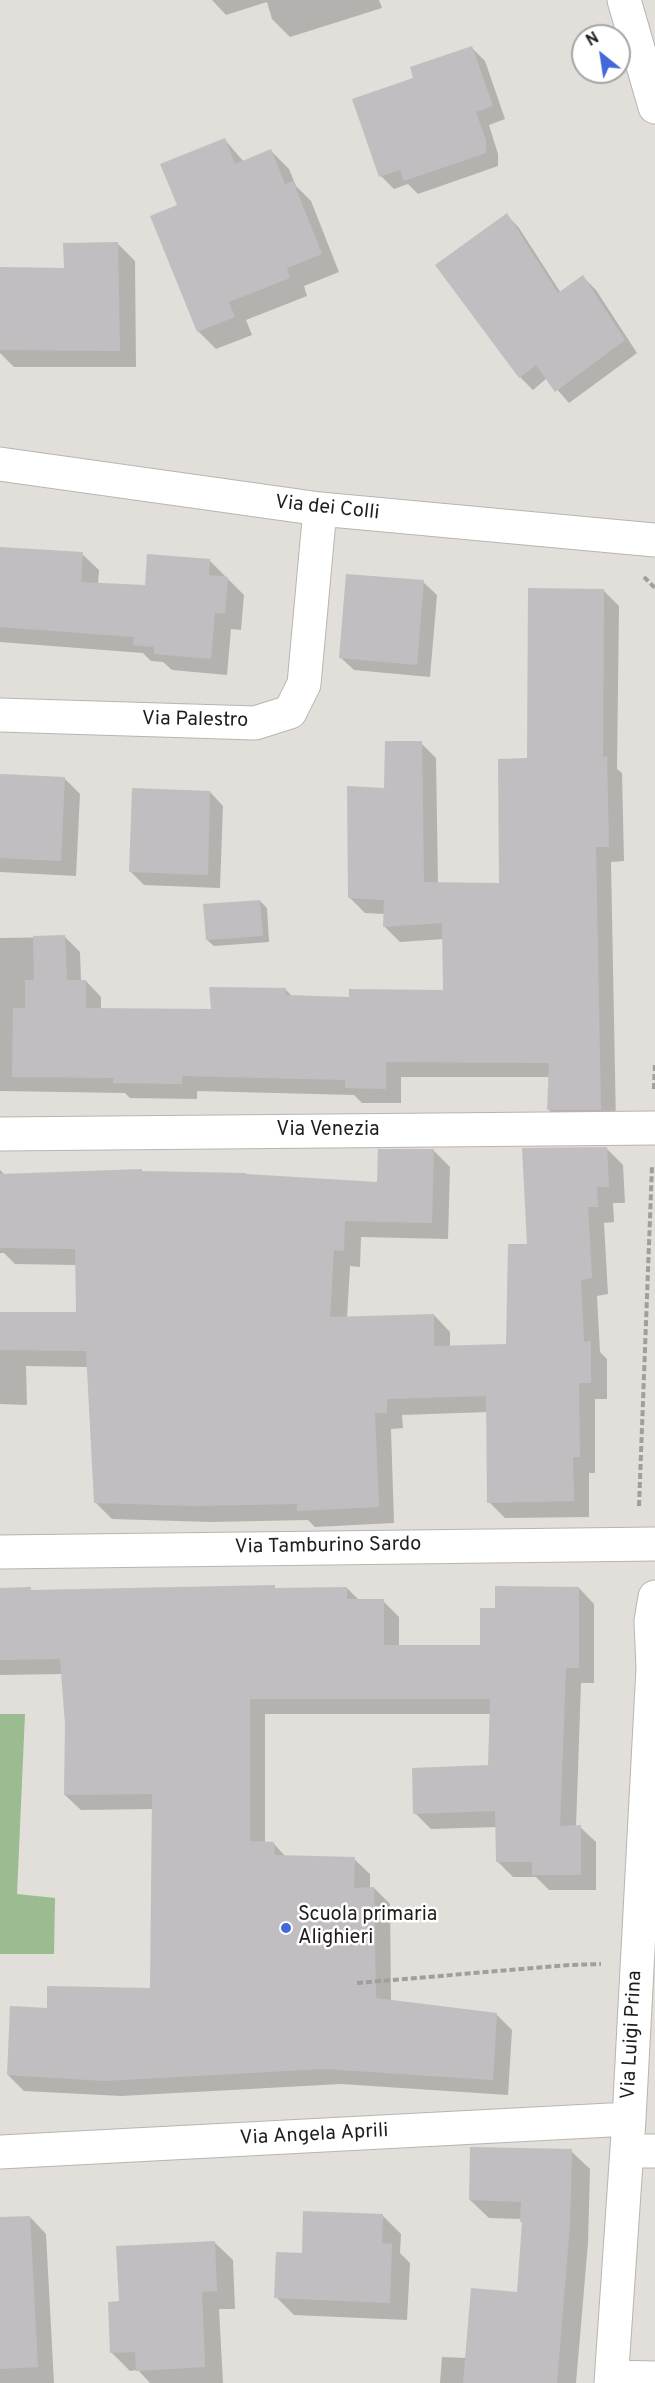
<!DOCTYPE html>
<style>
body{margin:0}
#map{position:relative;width:655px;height:2383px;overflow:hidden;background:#e2deda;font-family:Overpass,sans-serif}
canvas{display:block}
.north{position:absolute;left:571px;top:24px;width:60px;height:60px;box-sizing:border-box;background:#fff;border:2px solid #a5a5a4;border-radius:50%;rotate:330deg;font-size:16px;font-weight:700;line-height:24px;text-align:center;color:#1f1e1c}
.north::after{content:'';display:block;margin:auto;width:21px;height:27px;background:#4368da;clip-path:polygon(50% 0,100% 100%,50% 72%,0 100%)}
</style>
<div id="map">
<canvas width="655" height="2383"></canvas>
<div class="north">N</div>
</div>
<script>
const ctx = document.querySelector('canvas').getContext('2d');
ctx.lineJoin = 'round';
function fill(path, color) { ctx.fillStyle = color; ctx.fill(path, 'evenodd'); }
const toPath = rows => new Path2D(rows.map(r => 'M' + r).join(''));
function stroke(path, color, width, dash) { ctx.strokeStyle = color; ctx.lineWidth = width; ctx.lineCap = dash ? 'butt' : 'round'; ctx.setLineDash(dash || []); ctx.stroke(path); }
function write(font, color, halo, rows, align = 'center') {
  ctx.font = font + ' Overpass,sans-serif'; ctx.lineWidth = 5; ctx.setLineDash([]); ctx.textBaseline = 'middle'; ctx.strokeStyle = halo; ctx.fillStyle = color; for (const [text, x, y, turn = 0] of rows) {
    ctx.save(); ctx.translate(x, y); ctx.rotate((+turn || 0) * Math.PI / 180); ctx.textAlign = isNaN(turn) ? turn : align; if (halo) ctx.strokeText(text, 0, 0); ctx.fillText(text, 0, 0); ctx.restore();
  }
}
fill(toPath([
 [0,1714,25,1714,17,1894,55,1898,54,1954,0,1954]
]), '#9bbb91');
fill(toPath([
 [212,0,379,0,382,8,290,37,272,19,267,2,226,15],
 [472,48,485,61,505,119,489,125,498,154,498,166,418,194,408,184,394,189,381,176,415,79],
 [225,140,244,162,271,151,289,169,296,186,311,201,339,272,304,286,307,296,246,320,252,335,216,349,198,331,179,206],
 [507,215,519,228,561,293,583,277,596,290,637,353,569,403,547,378,533,390,520,377],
 [118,244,135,261,136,367,14,367,0,353,0,268,66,269],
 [82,554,99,570,98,584,146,586,209,560,244,595,241,630,231,629,227,675,172,670,163,662,151,661,143,653,0,642,0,560],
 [423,582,437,595,430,677,354,670,340,657],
 [603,590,619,606,617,769,622,773,624,861,611,862,616,1125,564,1125,549,1110,550,1077,401,1077,401,1103,362,1103,354,1095,197,1091,197,1099,130,1098,125,1093,0,1091,0,938,65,937,80,952,81,981,86,981,101,997,101,1010,212,1010,286,990,293,997,350,998,444,992,444,939,400,942,385,927,385,914,365,913,349,897,386,790,421,743,436,758,438,884,501,884,528,759],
 [0,775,64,778,80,794,76,876,0,872],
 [210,792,223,806,220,888,144,885,131,872],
 [260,901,267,908,269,942,214,946,207,940],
 [607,1149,623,1165,625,1203,613,1203,614,1222,604,1223,608,1294,597,1296,600,1352,607,1359,607,1399,595,1399,595,1473,589,1473,589,1517,505,1518,489,1502,488,1412,402,1415,403,1428,391,1429,394,1523,315,1527,308,1520,211,1522,112,1519,95,1502,89,1367,26,1366,27,1405,0,1404,0,1314,77,1313,76,1265,15,1264,4,1253,0,1253,0,1170,5,1175,141,1170,144,1173,378,1183,433,1150,450,1167,448,1239,361,1237,360,1267,350,1266,347,1318,434,1315,450,1332,450,1347,508,1345,528,1245],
 [274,1587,277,1589,347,1588,359,1600,383,1601,399,1617,399,1647,482,1647,497,1610,579,1588,594,1604,594,1683,581,1683,576,1827,580,1827,596,1842,596,1890,549,1890,536,1877,513,1877,497,1861,497,1827,431,1829,415,1813,490,1767,491,1714,265,1714,265,1843,274,1844,286,1857,354,1859,370,1874,370,1889,374,1888,390,1904,391,2002,496,2014,512,2030,508,2095,341,2084,121,2096,24,2091,8,2075,48,2010,151,1989,153,1809,81,1810,65,1795,67,1723,63,1674,0,1675,0,1590,30,1589,33,1591],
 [571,2151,590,2169,588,2243,576,2383,440,2383,442,2357,467,2358,519,2294,524,2224,522,2219,489,2218,470,2200],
 [383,2216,401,2234,400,2253,410,2263,407,2320,294,2315,276,2297,303,2254],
 [30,2217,46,2234,54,2383,0,2383,0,2219],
 [214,2242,233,2260,235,2309,219,2309,223,2383,150,2383,138,2370,130,2371,111,2352,120,2302]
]), '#0003');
fill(toPath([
 [472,46,493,106,476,112,486,140,486,153,404,181,400,170,379,177,352,99,413,78,410,67],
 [225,138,235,164,271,149,285,184,293,181,322,254,287,268,290,278,229,302,235,317,197,332,150,216,177,205,160,164],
 [507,213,558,293,583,275,625,340,555,392,536,365,519,378,435,265],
 [118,242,120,351,0,350,0,267,64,268,63,243],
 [0,547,83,552,81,582,145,585,147,554,210,559,209,575,228,577,225,614,215,613,211,659,154,654,154,647,133,645,134,637,0,627],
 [346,574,424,580,417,665,339,658],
 [528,588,604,589,603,757,607,756,609,847,596,847,601,1110,547,1110,549,1063,386,1062,386,1089,345,1088,345,1080,182,1076,182,1084,113,1083,113,1078,12,1077,13,1008,25,1008,25,980,34,980,33,936,65,935,67,980,86,980,86,1008,211,1009,209,987,286,988,286,995,349,997,349,989,443,990,442,923,383,927,384,900,348,898,347,786,384,788,385,741,422,741,424,882,499,883,498,759,527,758],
 [0,774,65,777,61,861,0,858],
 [132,788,210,791,208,875,129,872],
 [260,900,263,936,206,940,203,904],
 [607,1147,609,1187,597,1187,598,1207,588,1207,592,1278,581,1280,584,1342,591,1341,591,1383,579,1383,580,1457,573,1457,574,1501,487,1503,486,1396,387,1399,387,1413,375,1413,379,1507,297,1511,297,1504,194,1506,94,1503,86,1351,0,1350,0,1312,76,1312,75,1249,0,1248,0,1174,142,1169,142,1171,246,1173,246,1174,377,1182,378,1149,434,1149,432,1223,345,1221,344,1251,334,1250,330,1317,434,1314,434,1346,506,1344,508,1244,527,1244,522,1148],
 [275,1585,275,1588,347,1587,347,1599,384,1599,384,1645,480,1645,480,1608,495,1608,495,1586,579,1587,579,1668,566,1668,560,1826,581,1825,581,1875,532,1875,532,1862,496,1862,495,1811,413,1814,412,1768,488,1765,490,1699,250,1699,250,1841,274,1842,275,1855,355,1857,354,1888,374,1887,376,1998,497,2013,493,2080,324,2069,104,2081,7,2075,10,2006,47,2008,47,1986,150,1988,152,1794,64,1795,65,1724,60,1659,0,1660,0,1588,31,1587,31,1590],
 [470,2147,572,2149,570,2224,557,2383,463,2383,471,2288,517,2292,522,2222,520,2222,521,2202,469,2200],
 [303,2211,383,2214,382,2243,392,2244,390,2303,274,2298,276,2252,302,2253],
 [30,2216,38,2367,0,2369,0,2217],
 [215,2241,217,2291,202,2292,205,2367,136,2371,135,2352,110,2353,108,2302,119,2301,116,2246]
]), '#c2bdc0');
const minor = toPath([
 [624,0,655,107],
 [0,464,320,509,655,540],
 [0,715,255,723,290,712,304,684,320,509],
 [0,1134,655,1128],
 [0,1552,655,1544],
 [627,2151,655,2151],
 [0,2152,629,2119],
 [612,2377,655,2378],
 [611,2383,629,2119,653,1668,651,1621,655,1597]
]);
stroke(minor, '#b8b5b1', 35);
stroke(toPath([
 [644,577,655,588],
 [654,1089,655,1063],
 [639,1506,652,1166],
 [357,1983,569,1965,601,1964]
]), '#a19e9b', 4, [6, 3]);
stroke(minor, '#fff', 33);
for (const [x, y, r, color] of [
 [286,1928,6,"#4368da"]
]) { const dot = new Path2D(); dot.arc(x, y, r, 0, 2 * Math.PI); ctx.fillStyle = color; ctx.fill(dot); stroke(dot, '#fff', 2); }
write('20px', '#1f1e1c', '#fff', [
 ["Via dei Colli",327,509,6],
 ["Via Palestro",195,721,1],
 ["Via Venezia",328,1131],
 ["Via Tamburino Sardo",328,1547,-1],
 ["Via Luigi Prina",633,2035,-87],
 ["Via Angela Aprili",314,2136,-3]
]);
write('20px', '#1f1e1c', '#fff', [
 ["Scuola primaria",298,1916],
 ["Alighieri",298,1939]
], 'left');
</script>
